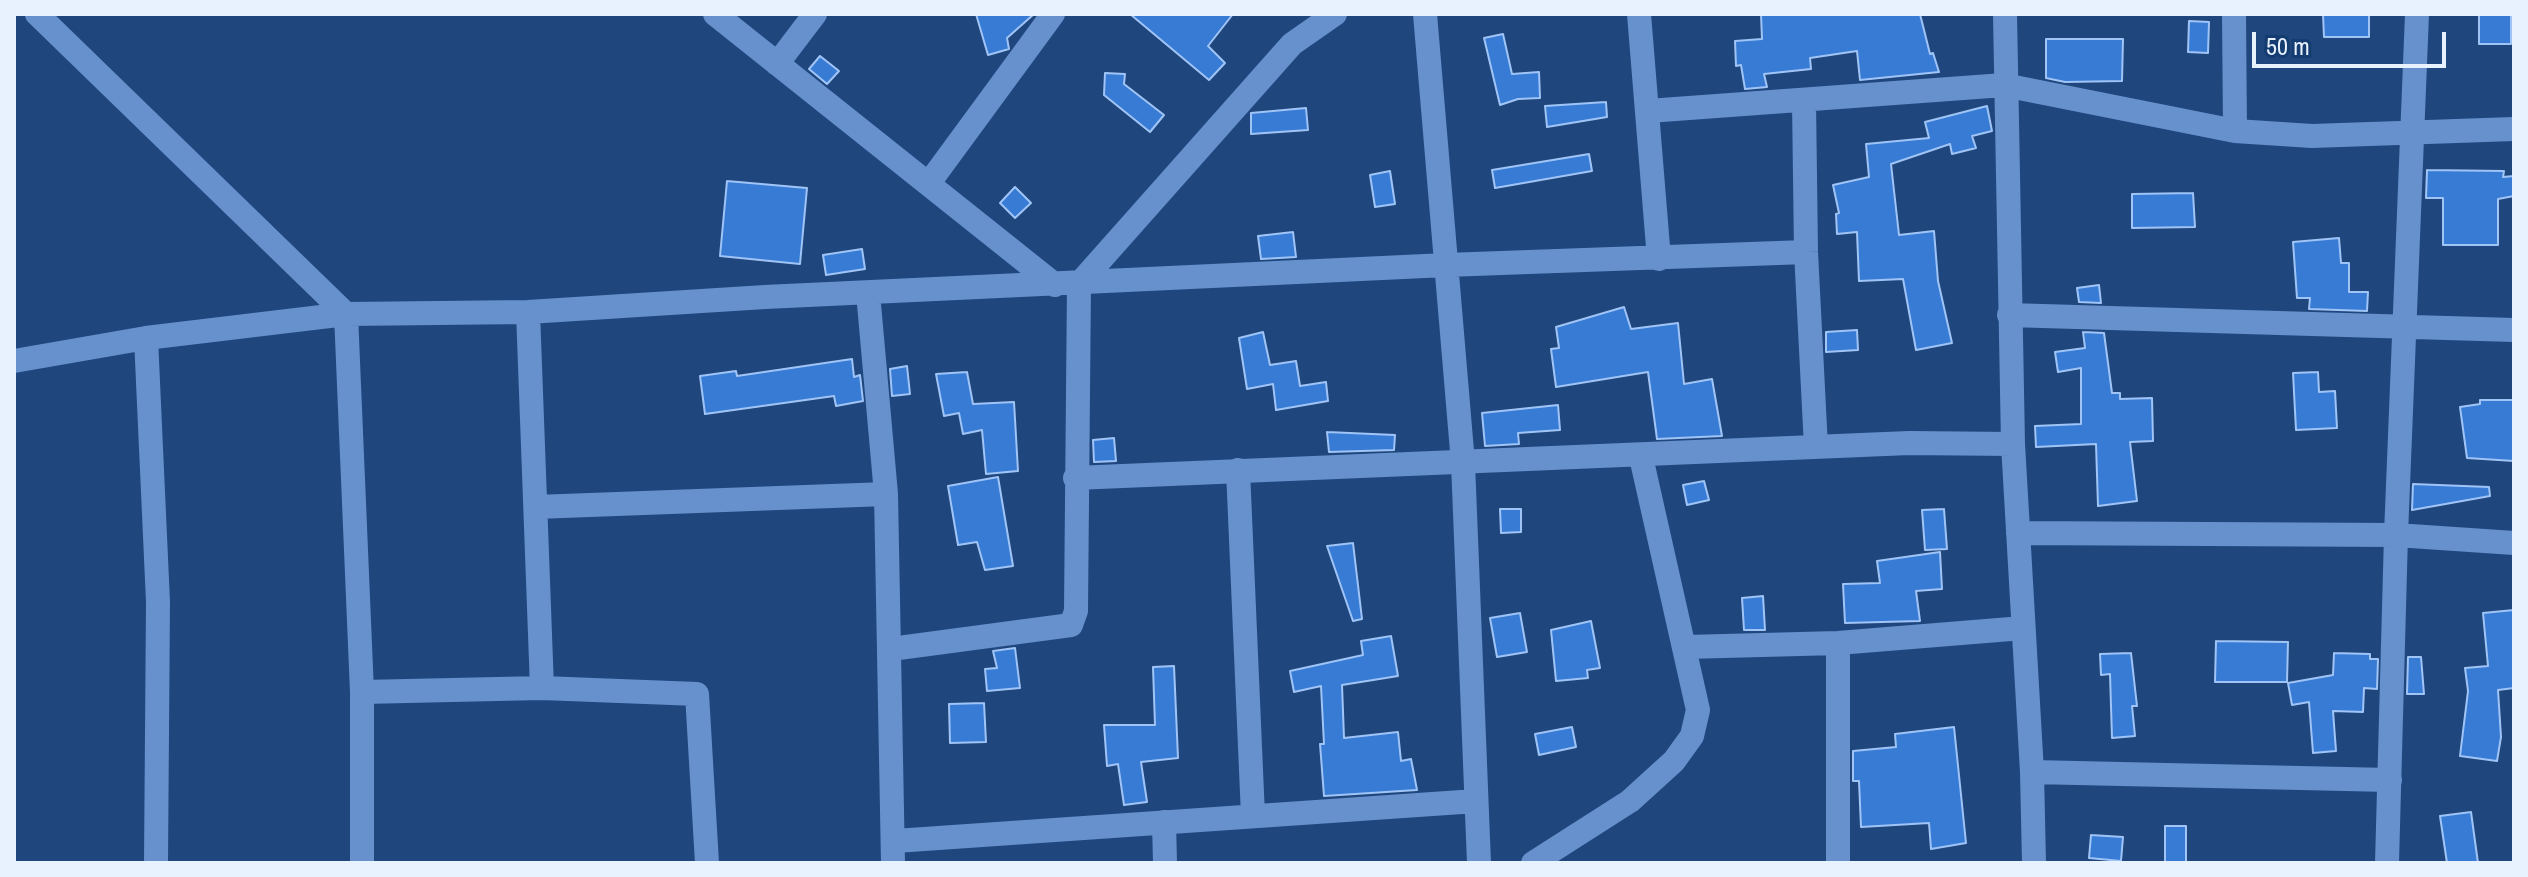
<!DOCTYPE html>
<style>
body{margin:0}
#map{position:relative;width:2528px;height:877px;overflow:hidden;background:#1f477d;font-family:"Archivo Narrow",sans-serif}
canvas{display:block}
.frame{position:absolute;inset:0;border:16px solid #e8f1fe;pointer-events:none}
.scale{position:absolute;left:2252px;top:32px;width:194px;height:36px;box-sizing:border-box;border:4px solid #e8f1fe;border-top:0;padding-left:10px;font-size:24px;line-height:28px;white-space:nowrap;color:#e8f1fe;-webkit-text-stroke:6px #143c71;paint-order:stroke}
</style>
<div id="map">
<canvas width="2528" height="877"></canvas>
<div class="frame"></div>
<div class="scale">50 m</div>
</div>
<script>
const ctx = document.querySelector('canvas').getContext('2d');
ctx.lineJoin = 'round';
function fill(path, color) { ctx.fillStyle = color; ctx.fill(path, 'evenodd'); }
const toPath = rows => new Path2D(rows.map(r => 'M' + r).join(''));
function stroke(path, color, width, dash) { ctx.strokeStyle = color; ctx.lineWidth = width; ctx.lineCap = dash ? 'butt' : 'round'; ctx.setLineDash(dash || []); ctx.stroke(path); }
const building = toPath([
 [976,14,1034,14,1007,38,1009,49,988,55,976,14],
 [1130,14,1233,14,1208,46,1225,63,1209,80,1130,14],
 [1761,14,1920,14,1930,54,1933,53,1939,72,1860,80,1857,51,1810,58,1811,69,1764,74,1767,87,1745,89,1741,65,1736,66,1735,41,1762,39,1761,14],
 [2323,14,2369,14,2369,37,2324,37,2323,14],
 [2479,14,2511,14,2511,44,2479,44,2479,14],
 [2189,21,2209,22,2208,53,2188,52,2189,21],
 [1503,34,1512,74,1539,72,1540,98,1518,99,1500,105,1484,38,1503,34],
 [2046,39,2123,39,2122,81,2065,82,2046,78,2046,39],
 [820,56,839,71,827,84,809,69,820,56],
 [1105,73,1125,74,1124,84,1164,115,1150,132,1104,95,1105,73],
 [1606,102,1607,117,1547,127,1545,106,1606,102],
 [1987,106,1992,131,1972,136,1976,148,1952,154,1950,144,1891,164,1899,235,1934,231,1938,281,1952,343,1916,350,1903,279,1859,281,1857,232,1837,234,1836,214,1839,213,1833,185,1869,177,1866,144,1929,138,1925,122,1987,106],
 [1306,108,1308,130,1251,134,1251,113,1306,108],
 [1589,154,1592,171,1495,188,1492,170,1589,154],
 [2427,170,2504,171,2503,177,2514,176,2514,196,2498,199,2498,245,2443,245,2443,198,2426,198,2427,170],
 [1390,171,1395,204,1375,207,1370,175,1390,171],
 [727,181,807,188,800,264,720,256,727,181],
 [1015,187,1031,203,1015,218,1000,203,1015,187],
 [2193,193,2195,227,2132,228,2132,194,2193,193],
 [1293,232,1296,257,1261,259,1258,236,1293,232],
 [2339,238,2341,263,2349,263,2349,292,2368,292,2367,311,2309,309,2310,298,2297,298,2293,242,2339,238],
 [862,249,865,269,826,275,823,255,862,249],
 [2099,285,2101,303,2079,302,2077,288,2099,285],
 [1624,307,1631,329,1678,323,1684,384,1712,379,1722,436,1657,439,1648,372,1556,387,1551,349,1559,348,1556,327,1624,307],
 [1857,330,1858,350,1826,352,1826,332,1857,330],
 [1263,332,1270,365,1296,361,1300,386,1326,382,1328,401,1276,410,1273,384,1247,389,1239,338,1263,332],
 [2083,332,2104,333,2112,393,2120,393,2120,399,2152,398,2153,441,2130,442,2137,501,2098,506,2096,444,2036,447,2035,426,2081,424,2081,368,2058,372,2055,352,2085,348,2083,332],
 [852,359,854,377,860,375,863,401,836,406,834,396,705,414,700,376,736,371,737,376,852,359],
 [907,366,910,394,892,396,890,369,907,366],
 [967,372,973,404,1014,402,1018,471,986,474,982,430,963,434,959,413,944,416,936,374,967,372],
 [2318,372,2319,392,2335,391,2337,428,2296,430,2293,373,2318,372],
 [2480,400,2514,400,2514,461,2467,458,2460,407,2480,404,2480,400],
 [1558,405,1560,430,1518,433,1519,444,1485,446,1482,413,1558,405],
 [1327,432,1395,435,1394,450,1329,452,1327,432],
 [1114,438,1116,461,1094,462,1093,440,1114,438],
 [998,477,1013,566,985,570,977,542,958,545,948,486,998,477],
 [1704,481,1709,500,1687,505,1683,485,1704,481],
 [2413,484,2489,487,2490,496,2412,510,2413,484],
 [1500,509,1521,509,1521,532,1501,533,1500,509],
 [1944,509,1947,549,1925,550,1922,510,1944,509],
 [1353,543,1362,619,1353,621,1327,546,1353,543],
 [1940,552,1942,589,1916,591,1920,621,1845,623,1843,584,1880,583,1877,561,1940,552],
 [1763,596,1765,630,1744,630,1742,598,1763,596],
 [2514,610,2514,688,2498,690,2501,737,2497,761,2460,756,2468,691,2465,668,2488,666,2483,613,2514,610],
 [1520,613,1527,652,1497,657,1490,618,1520,613],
 [1591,621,1600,668,1587,670,1588,678,1556,681,1551,630,1591,621],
 [1391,636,1398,676,1342,685,1344,738,1398,732,1401,761,1411,759,1417,790,1324,796,1320,744,1324,744,1321,686,1294,692,1290,671,1363,655,1361,641,1391,636],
 [2216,641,2288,642,2287,682,2215,682,2216,641],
 [1015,648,1020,688,987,691,985,669,997,668,993,651,1015,648],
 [2131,653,2137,706,2132,706,2135,736,2112,738,2110,674,2101,675,2100,654,2131,653],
 [2334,653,2370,654,2370,659,2378,659,2377,689,2364,688,2363,712,2333,711,2336,751,2313,753,2309,702,2292,705,2288,683,2333,675,2334,653],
 [2408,657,2421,657,2424,694,2407,694,2408,657],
 [1174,666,1178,758,1141,762,1147,802,1124,805,1118,764,1107,766,1104,725,1155,725,1153,667,1174,666],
 [984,703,986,742,950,743,949,704,984,703],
 [1572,727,1576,747,1539,755,1535,734,1572,727],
 [1954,727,1966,843,1931,849,1929,823,1861,827,1859,781,1853,781,1853,751,1896,747,1895,734,1954,727],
 [2471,812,2478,863,2447,863,2440,816,2471,812],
 [2165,826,2186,826,2186,863,2165,863,2165,826],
 [2091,835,2123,837,2121,861,2089,858,2091,835]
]);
fill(building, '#377bd5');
stroke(building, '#a0c4f5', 2);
stroke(toPath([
 [37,14,346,314,362,692,362,863],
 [715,14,1055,285],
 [1425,14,1463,463,1479,863],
 [1639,14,1659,259],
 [2005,14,2013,444,2032,772,2034,863],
 [2234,14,2235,131],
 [777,64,815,14],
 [1804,101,1806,252,1816,447],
 [1648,111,2004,85,2235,131,2312,136,2514,129],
 [929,183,1053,14],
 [868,293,886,494,893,863],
 [528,312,542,688],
 [2009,315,2514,330],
 [146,338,158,602,156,863],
 [14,361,146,338,346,314,528,312,765,297,1446,265,1806,252],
 [1238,470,1253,816],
 [1075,478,1909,443,2013,444],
 [536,507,886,494],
 [2018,533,2396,535,2514,543],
 [1838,643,1838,863],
 [1686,647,1838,643,2023,628],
 [891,649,1071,625,1076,611,1079,284,1292,44,1335,14],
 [362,692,542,688,697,694,707,863],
 [2032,772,2390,780],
 [1164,822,1165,863],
 [895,841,1476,801],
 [1533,863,1630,801,1674,761,1692,736,1698,710,1641,457],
 [2387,863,2396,535,2417,14]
]), '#6791cd', 24);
</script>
